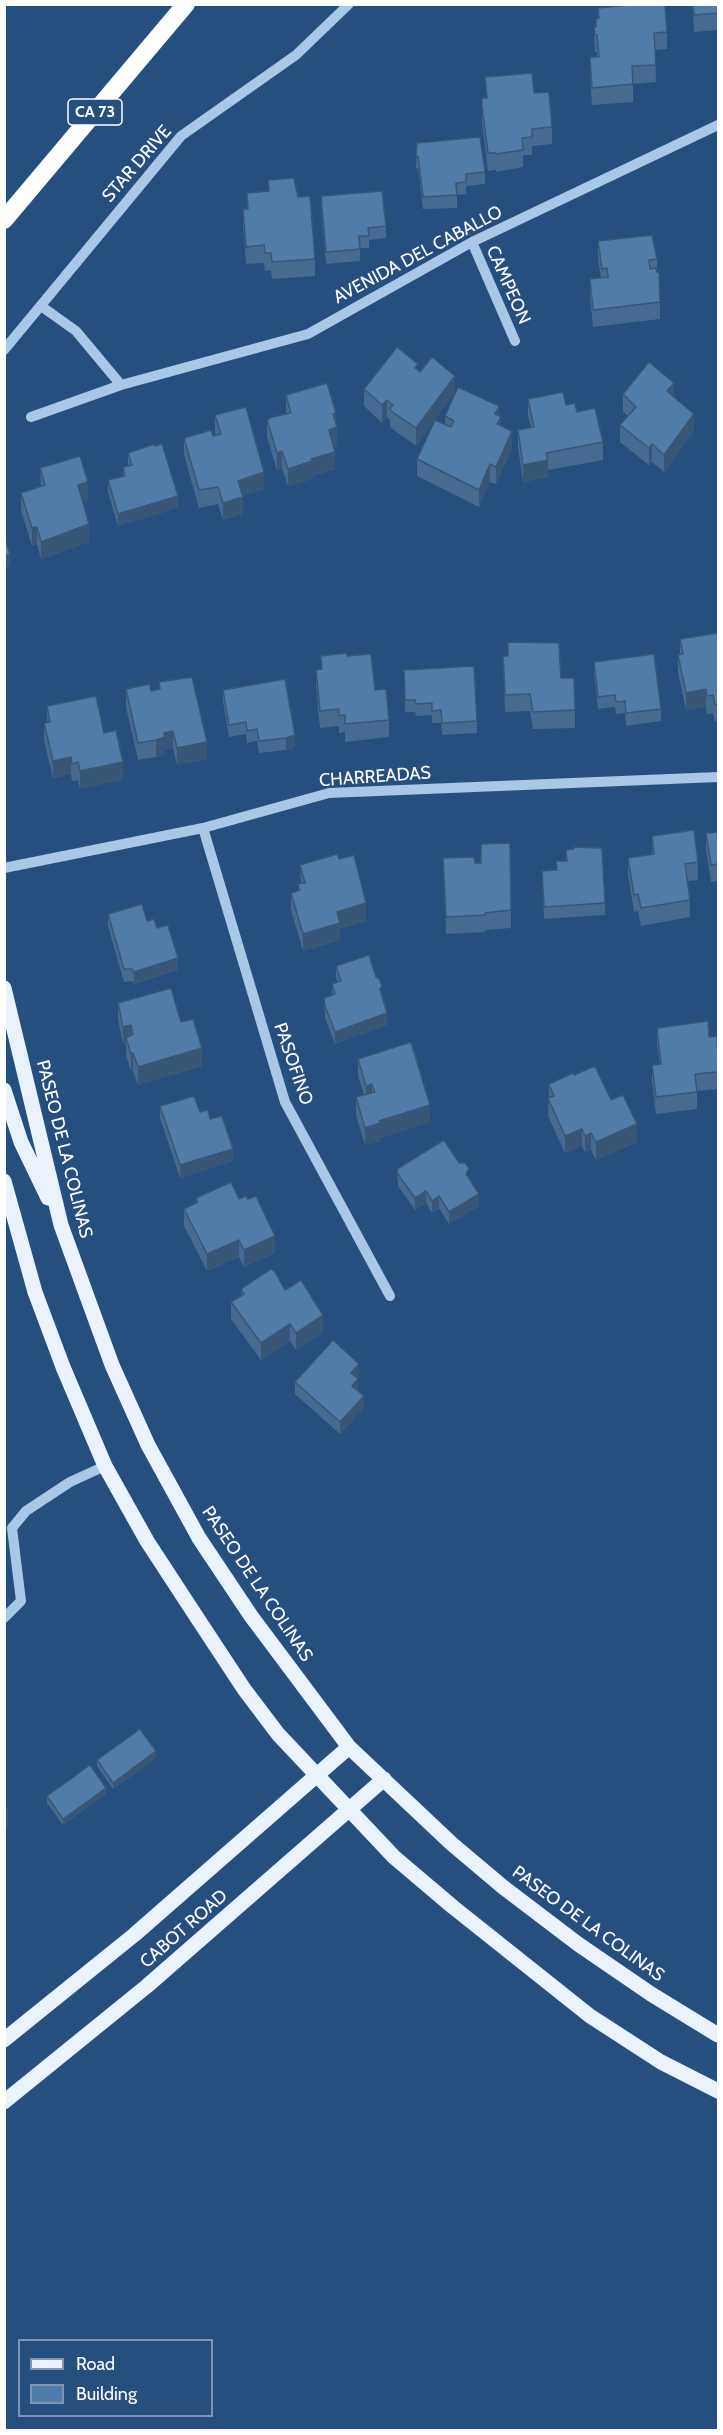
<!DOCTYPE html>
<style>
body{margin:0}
#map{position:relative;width:723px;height:2435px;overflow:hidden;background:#244f7e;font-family:Cabin,sans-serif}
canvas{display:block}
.frame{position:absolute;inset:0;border:6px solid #fff;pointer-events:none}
.legend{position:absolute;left:18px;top:2339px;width:195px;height:78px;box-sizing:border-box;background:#244f7e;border:2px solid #7c95b2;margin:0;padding:8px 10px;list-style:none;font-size:18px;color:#fff}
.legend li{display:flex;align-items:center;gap:12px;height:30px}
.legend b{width:30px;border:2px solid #7c95b2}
</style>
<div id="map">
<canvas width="723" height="2435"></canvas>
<div class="frame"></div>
<ul class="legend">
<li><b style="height:8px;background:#eaf2fd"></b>Road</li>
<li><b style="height:16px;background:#507ca9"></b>Building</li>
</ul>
</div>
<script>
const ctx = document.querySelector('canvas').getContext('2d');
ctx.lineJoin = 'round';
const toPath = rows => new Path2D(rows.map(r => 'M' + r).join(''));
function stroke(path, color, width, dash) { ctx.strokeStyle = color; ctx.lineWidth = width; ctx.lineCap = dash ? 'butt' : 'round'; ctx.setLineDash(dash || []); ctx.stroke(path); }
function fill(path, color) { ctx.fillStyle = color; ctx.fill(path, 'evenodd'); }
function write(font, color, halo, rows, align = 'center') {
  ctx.font = font + ' Cabin,sans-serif'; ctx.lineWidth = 4.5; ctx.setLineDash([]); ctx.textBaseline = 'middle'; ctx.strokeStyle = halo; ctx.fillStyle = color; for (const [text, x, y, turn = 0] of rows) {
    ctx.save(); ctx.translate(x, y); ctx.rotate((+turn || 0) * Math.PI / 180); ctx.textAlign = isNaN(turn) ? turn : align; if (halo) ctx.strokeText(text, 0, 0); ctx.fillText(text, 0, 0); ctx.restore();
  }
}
stroke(toPath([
 [472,242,515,341],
 [41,306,76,331,121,385,308,334,472,242,718,125],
 [4,350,181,136,296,55,349,4],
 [31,417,121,385],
 [203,828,285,1102,390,1296],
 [4,868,203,828,329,793,718,777],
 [4,1618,21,1601,12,1528,26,1511,70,1482,105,1466]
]), '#a9c7e6', 10);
stroke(toPath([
 [4,988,61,1225,112,1365,148,1445,199,1538,251,1616,349,1747,452,1844,503,1887,578,1944,651,1994,718,2035],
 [4,1090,21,1142,48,1198],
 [4,1181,35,1292,63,1367,105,1466,147,1541,194,1613,244,1689,278,1734,394,1857,453,1907,590,2016,661,2062,718,2091],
 [4,2040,134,1935,349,1747],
 [4,2102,147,1986,384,1779]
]), '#eaf2fd', 15);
stroke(toPath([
 [4,220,186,4]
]), '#fff', 18);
fill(toPath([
 [692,4,718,4,718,30,694,32],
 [598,8,667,32,667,49,655,50,656,82,633,84,633,102,592,105,590,74,590,57,597,57,597,52,595,52,594,27,596,27,596,19,598,18],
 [485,77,534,93,552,127,552,144,532,146,532,155,523,155,523,167,496,172,496,170,488,171,482,123,482,98,486,98],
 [417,143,485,172,485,184,466,186,466,194,457,195,457,208,423,209,418,168,416,169],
 [268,180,298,197,315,259,315,276,272,279,271,270,265,271,264,263,246,264,243,226,243,209,247,209,247,193,268,191],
 [321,196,386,226,386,238,369,240,369,248,360,248,360,261,326,264,321,208],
 [598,241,657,259,657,272,660,302,660,319,593,327,590,296,590,279,601,278,598,258],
 [418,370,435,420,445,424,445,416,499,416,501,426,512,448,496,484,490,482,479,507,417,476,417,459,435,420,416,446,391,428,390,425,390,420,387,417,382,423,364,406,364,389],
 [623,394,674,398,694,431,664,472,652,462,649,465,620,442,620,425,628,416,623,411],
 [286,395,336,422,337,445,333,446,335,469,312,476,312,479,288,486,282,469,277,471,267,437,267,420,286,414],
 [528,399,566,405,577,412,603,442,603,460,548,470,548,477,523,482,518,447,518,430,531,427,528,416],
 [215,415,264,489,242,496,243,514,223,520,218,504,199,508,184,455,184,438,216,435,215,432],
 [128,453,178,508,118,526,108,492,108,480,123,476,123,467,128,466],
 [40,468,88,500,82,501,89,542,41,559,37,544,32,546,21,510,21,493,41,487],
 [718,633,718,721,715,722,713,713,707,714,706,706,686,710,678,672,678,655,680,655,680,639],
 [508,642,561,678,575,710,575,728,533,729,530,711,505,712,503,656,508,656],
 [321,656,347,656,375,690,389,720,389,737,345,742,345,732,339,733,339,726,320,728,316,687,316,670,321,670],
 [594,662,661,709,661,721,626,726,625,713,616,714,615,707,598,709,594,674],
 [404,670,477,721,477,733,442,735,441,723,432,723,432,715,416,716,415,712,405,712],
 [285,679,295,747,286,750,259,753,257,741,247,743,246,734,229,737,223,702,223,690],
 [159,682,207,759,177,765,173,748,165,750,165,754,156,757,138,760,126,707,126,689,151,691,159,689],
 [47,706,104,733,123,779,80,789,78,780,72,781,71,774,53,778,44,741,44,723,47,723],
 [718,832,718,881,711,882,706,850,706,833],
 [652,836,698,862,698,880,688,881,690,900,690,917,641,926,638,911,634,912,628,875,628,858,652,854],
 [481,844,511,910,511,928,485,930,485,932,446,934,443,858,475,863,481,863],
 [566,850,605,903,605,915,544,919,542,871,556,870,556,861,566,861],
 [339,859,366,921,340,929,340,940,303,951,291,910,291,893,298,891,298,884,301,884,300,865],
 [108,914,147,921,157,928,178,970,134,984,132,981,124,982,108,926],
 [336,966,382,995,387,1025,335,1044,325,1018,324,998,332,995,332,984,338,982,336,978],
 [118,1003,181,1022,202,1066,138,1085,133,1071,131,1071,126,1056,126,1044,123,1044,118,1020],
 [657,1028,709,1037,718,1054,718,1089,697,1091,697,1109,656,1114,652,1082,652,1065,660,1064,657,1045],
 [358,1059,430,1122,380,1138,380,1141,365,1145,356,1115,356,1097,364,1095,358,1076],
 [574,1075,611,1100,637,1142,596,1160,591,1150,585,1153,582,1146,565,1153,548,1116,549,1084],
 [160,1106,200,1112,233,1161,180,1178,160,1118],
 [397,1169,469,1177,479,1206,449,1224,439,1208,432,1213,426,1203,415,1210,398,1186],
 [196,1198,248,1199,275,1253,244,1267,239,1257,207,1271,184,1226,184,1209,196,1203],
 [241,1289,285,1290,323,1332,296,1350,290,1341,261,1360,231,1319,231,1302,241,1296],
 [359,1376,357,1378,358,1391,364,1408,340,1434,295,1394,295,1382],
 [156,1758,113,1789,97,1766,97,1760],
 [106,1794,63,1825,47,1803,47,1796]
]), '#456b91');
fill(toPath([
 [455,376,455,393,416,446,416,428],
 [674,383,674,400,667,391],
 [387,400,387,417,382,423,382,405],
 [499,406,499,420,501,417,501,434,495,414],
 [336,413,336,428,337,427,337,445,329,447,329,430,333,414],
 [694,414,694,431,664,472,664,455],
 [512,431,512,448,496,484,496,467],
 [652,444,652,462,649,465,649,448],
 [282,451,282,469,277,471,277,453],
 [335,452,335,469,312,476,312,479,288,486,288,469,311,459],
 [548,460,548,477,523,482,523,465],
 [490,464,490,482,479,507,479,490],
 [264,472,264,489,238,498,238,481],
 [88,482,88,500,78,503,78,485],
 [178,496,178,508,118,526,118,514],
 [243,497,243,514,223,520,223,503],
 [89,524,89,542,41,559,41,542],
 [37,527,37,544,32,546,32,528],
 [10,554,10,566,4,568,4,556],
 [706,689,706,706,686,710,686,693],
 [173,731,173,748,165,750,165,754,156,757,156,740,164,733],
 [295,735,295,747,286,750,286,738],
 [207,742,207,759,177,765,177,748],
 [71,757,71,774,53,778,53,761],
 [123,762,123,779,80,789,80,771],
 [366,903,366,921,340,929,340,940,303,951,303,934,337,912],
 [178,958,178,970,134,984,134,972],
 [387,1013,387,1025,335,1044,335,1032],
 [131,1025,131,1042,126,1038,126,1044,123,1044,123,1027],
 [202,1048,202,1066,138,1085,138,1067],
 [133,1053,133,1071,131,1071,131,1054],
 [372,1084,372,1101,366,1104,366,1086],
 [430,1105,430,1122,380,1138,380,1141,365,1145,365,1128,379,1121],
 [637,1124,637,1142,596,1160,596,1142],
 [582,1129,582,1146,565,1153,565,1136],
 [591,1133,591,1150,585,1153,585,1136],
 [233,1149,233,1161,180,1178,180,1165],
 [426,1191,426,1203,415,1210,415,1198],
 [479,1194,479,1206,449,1224,449,1212],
 [439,1196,439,1208,432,1213,432,1201],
 [275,1236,275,1253,244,1267,244,1250],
 [239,1240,239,1257,207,1271,207,1254],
 [323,1315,323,1332,296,1350,296,1333],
 [290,1324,290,1341,261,1360,261,1343],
 [359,1364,359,1376,351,1385,351,1373],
 [358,1379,358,1391,352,1386],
 [364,1396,364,1408,340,1434,340,1422],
 [156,1751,156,1758,113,1789,113,1783],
 [106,1788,106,1794,63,1825,63,1819],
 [8,1808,8,1826,4,1828,4,1811]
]), '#385776');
const building = toPath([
 [639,4,665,4,667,32,654,33,656,65,632,66,633,84,592,88,590,57,599,57,597,35,595,35,594,27,596,27,596,19,599,18,598,8,639,4],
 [693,4,718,4,718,13,694,15,693,4],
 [532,73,534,93,549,92,552,127,532,129,532,137,522,138,523,150,496,154,496,153,488,153,482,106,482,98,487,98,485,77,532,73],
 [480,137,485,172,466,174,466,182,456,183,457,195,423,197,418,156,416,157,417,143,480,137],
 [294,178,298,197,310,196,315,259,272,262,271,253,265,253,264,245,246,247,243,209,248,209,247,193,269,191,268,180,294,178],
 [382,191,386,226,368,228,369,236,359,236,360,249,326,252,321,196,382,191],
 [652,235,657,259,649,260,650,269,656,268,657,272,659,272,660,302,593,310,590,279,608,277,607,268,602,269,598,241,652,235],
 [397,347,418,364,415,368,420,372,432,357,455,376,416,428,391,411,390,408,393,405,387,400,382,405,364,389,397,347],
 [649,362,674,383,667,391,694,414,664,455,652,444,649,448,620,425,636,407,623,394,649,362],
 [327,383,336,413,333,414,337,427,329,430,335,452,311,459,312,461,288,469,282,451,277,453,267,420,272,417,291,413,286,395,327,383],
 [458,387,499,406,495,414,501,417,497,424,512,431,496,467,490,464,479,490,417,459,435,420,451,427,454,421,445,416,458,387],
 [563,392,566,405,575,403,577,412,595,408,603,442,546,453,548,460,523,465,518,430,534,427,528,399,563,392],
 [246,407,264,472,238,481,243,497,223,503,218,487,199,490,184,438,211,430,213,436,221,434,215,415,246,407],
 [154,444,155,446,162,444,178,496,118,514,108,480,125,476,123,467,132,465,128,453,154,444],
 [80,456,88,482,78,485,89,524,41,542,37,527,32,528,21,493,45,485,40,468,80,456],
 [4,537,10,554,4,556,4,537],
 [718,633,718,704,715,705,713,695,707,696,706,689,686,693,678,655,683,654,680,639,718,633],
 [508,642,559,643,561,678,574,678,575,710,533,712,530,694,505,695,503,656,508,656,508,642],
 [346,653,347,656,371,654,375,690,386,689,389,720,345,724,345,715,339,716,339,709,320,711,316,670,322,669,321,656,346,653],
 [654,654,661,709,626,713,625,701,616,702,615,695,598,697,594,662,654,654],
 [474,666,477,721,442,723,441,710,432,711,432,703,416,704,415,700,405,700,404,670,474,666],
 [192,677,207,742,177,748,173,731,164,733,165,737,156,740,138,743,126,689,150,684,151,691,160,689,159,682,192,677],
 [285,679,295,735,286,738,259,741,257,729,247,731,246,722,229,725,223,690,285,679],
 [96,696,104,733,116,730,123,762,80,771,78,762,72,764,71,757,53,761,44,723,50,722,47,706,96,696],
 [694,830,698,862,685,864,690,900,641,908,638,894,634,895,628,858,654,854,652,836,694,830],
 [718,832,718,864,711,865,706,833,718,832],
 [510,843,511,910,485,913,485,915,446,917,443,858,474,857,475,863,481,863,481,844,510,843],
 [574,847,602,848,605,903,544,907,542,871,557,870,556,861,567,861,566,850,574,849,574,847],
 [337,854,339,859,354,855,366,903,337,912,340,923,303,934,291,893,300,890,298,884,305,883,300,865,337,854],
 [142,904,147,921,154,919,157,928,168,925,178,958,134,972,132,969,124,969,108,914,142,904],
 [369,955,376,977,379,979,382,986,380,989,387,1013,335,1032,325,1006,324,998,335,994,332,984,341,981,336,966,369,955],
 [171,988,181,1022,193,1019,202,1048,138,1067,133,1053,131,1054,126,1038,133,1034,131,1025,123,1027,118,1003,171,988],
 [708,1021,709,1037,717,1036,718,1054,718,1072,695,1074,697,1092,656,1097,652,1065,661,1064,657,1028,708,1021],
 [411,1042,430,1105,379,1121,380,1123,365,1128,356,1097,375,1092,372,1084,366,1086,358,1059,411,1042],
 [595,1066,611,1100,623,1095,637,1124,596,1142,591,1133,585,1136,582,1129,565,1136,548,1098,554,1096,549,1084,573,1073,574,1075,595,1066],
 [194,1096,200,1112,208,1110,210,1119,222,1116,233,1149,180,1165,160,1106,194,1096],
 [444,1140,459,1163,465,1163,469,1168,466,1174,479,1194,449,1212,439,1196,432,1201,426,1191,415,1198,398,1174,397,1169,444,1140],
 [231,1182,239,1199,246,1196,248,1199,256,1196,275,1236,244,1250,239,1240,207,1254,184,1209,198,1202,196,1198,231,1182],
 [271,1269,275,1272,285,1290,301,1280,323,1315,296,1333,290,1324,261,1343,231,1302,244,1294,241,1289,271,1269],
 [333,1340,359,1364,351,1373,358,1379,352,1386,364,1396,340,1422,295,1382,333,1340],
 [140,1729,156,1751,113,1783,97,1760,140,1729],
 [90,1765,106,1788,63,1819,47,1796,90,1765]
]);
fill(building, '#507ca9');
stroke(building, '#385776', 1.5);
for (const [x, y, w] of [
 [95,112,54]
]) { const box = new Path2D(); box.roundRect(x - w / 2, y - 13, w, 26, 4.5); ctx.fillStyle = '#244f7e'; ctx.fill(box); stroke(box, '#fff', 1.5); }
write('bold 16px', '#fff', null, [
 ["CA 73",95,112]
]);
write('18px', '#fff', '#244f7e', [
 ["STAR DRIVE",137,164,-49],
 ["AVENIDA DEL CABALLO",418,255,-28],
 ["CAMPEON",508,285,66],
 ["CHARREADAS",375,777,-4],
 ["PASOFINO",293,1064,71],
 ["PASEO DE LA COLINAS",64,1149,76],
 ["PASEO DE LA COLINAS",257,1584,56],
 ["PASEO DE LA COLINAS",588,1924,36],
 ["CABOT ROAD",184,1929,-41]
]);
</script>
